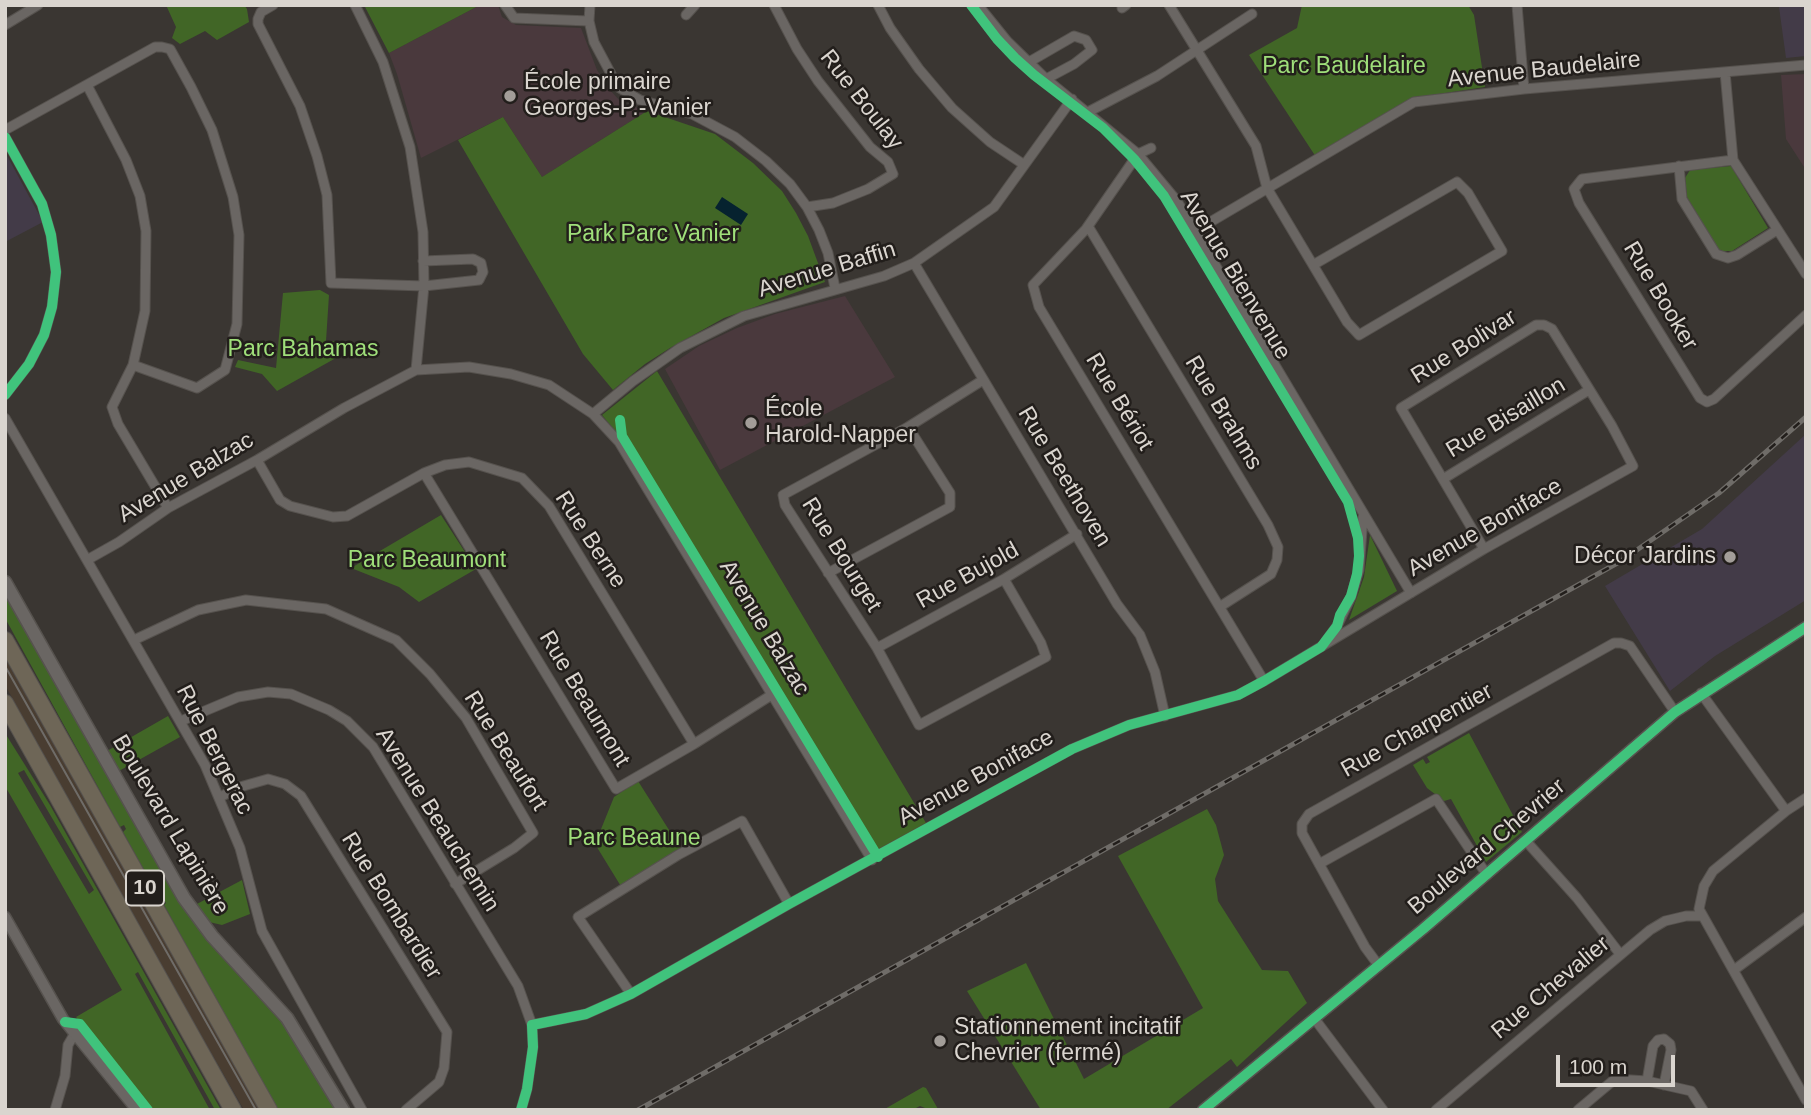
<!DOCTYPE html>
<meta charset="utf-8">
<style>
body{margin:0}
#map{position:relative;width:1811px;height:1115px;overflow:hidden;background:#3a3632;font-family:Helvetica,sans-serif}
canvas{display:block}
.frame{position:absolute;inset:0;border:7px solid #dad5cf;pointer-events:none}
.scale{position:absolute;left:1556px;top:1055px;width:119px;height:32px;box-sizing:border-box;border:4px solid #dad5cf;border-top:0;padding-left:9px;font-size:21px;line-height:24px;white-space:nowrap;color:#dad5cf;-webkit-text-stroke:5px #221e1b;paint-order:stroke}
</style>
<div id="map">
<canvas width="1811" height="1115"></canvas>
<div class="frame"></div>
<div class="scale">100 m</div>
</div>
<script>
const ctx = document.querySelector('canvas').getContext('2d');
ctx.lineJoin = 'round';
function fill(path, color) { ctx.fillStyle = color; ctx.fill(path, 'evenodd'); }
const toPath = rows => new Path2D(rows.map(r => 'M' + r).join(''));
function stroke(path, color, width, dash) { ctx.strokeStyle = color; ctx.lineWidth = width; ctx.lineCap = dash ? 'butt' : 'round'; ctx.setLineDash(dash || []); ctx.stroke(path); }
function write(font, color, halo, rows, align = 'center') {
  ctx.font = font + ' Helvetica,sans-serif'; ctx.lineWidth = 5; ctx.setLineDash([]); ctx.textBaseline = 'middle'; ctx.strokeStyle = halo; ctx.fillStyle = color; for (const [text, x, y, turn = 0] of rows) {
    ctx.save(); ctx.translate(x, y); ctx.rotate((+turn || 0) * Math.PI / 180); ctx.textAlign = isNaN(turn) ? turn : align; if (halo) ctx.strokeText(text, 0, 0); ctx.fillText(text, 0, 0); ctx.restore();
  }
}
fill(toPath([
 [1783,5,1806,5,1806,56,1786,58,1779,7],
 [5,152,43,222,5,242],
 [1806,434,1806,600,1715,656,1670,691,1605,586,1702,529]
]), '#433b48');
fill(toPath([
 [5,658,187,981,261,1110,244,1110,197,1028,5,685]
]), '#493d31');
fill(toPath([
 [480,5,498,5,502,17,516,25,581,28,597,70,609,89,622,103,647,111,542,177,503,117,421,158,397,74,389,53],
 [1806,74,1806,170,1786,139,1781,75],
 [845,296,895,377,720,470,665,369,699,346,737,328,775,314]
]), '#4a393d');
fill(toPath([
 [166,5,244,5,247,9,249,22,217,40,205,31,180,44,172,38,176,27],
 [364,5,480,5,389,53],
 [1302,5,1468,5,1474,15,1485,87,1412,98,1316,157,1249,55,1297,28],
 [647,111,715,134,753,163,782,191,796,213,808,236,825,282,724,318,670,348,645,364,613,390,583,354,458,140,503,117,542,177],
 [1731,166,1768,228,1732,251,1719,251,1687,197,1685,178,1690,170],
 [320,290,329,295,326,341,350,342,352,349,277,391,262,374,235,367,238,360,276,368,283,293],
 [657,371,926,823,874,854,620,437,602,415],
 [441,515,476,569,419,602,399,587,351,568],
 [1370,535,1397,591,1349,620,1364,577],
 [5,593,175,894,288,1028,338,1110,278,1110,164,905,166,903,164,900,161,901,123,832,126,829,124,825,120,827,5,618],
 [168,716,180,737,119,771,107,751],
 [5,733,50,805,221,1110,215,1110,138,972,135,974,210,1110,151,1110,76,1017,122,990,5,786],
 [24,770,94,890,89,894,18,773],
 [1469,733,1522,832,1486,862,1451,799,1444,801,1427,788,1413,765,1423,759,1426,764,1430,762,1427,757],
 [638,781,683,852,622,888,595,844,614,797],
 [1207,809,1216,825,1224,855,1215,879,1218,901,1262,970,1288,971,1307,1003,1237,1067,1231,1059,1166,1110,1041,1110,967,991,1026,963,1084,1079,1203,1008,1118,856],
 [242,880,250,914,222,925,209,922,195,905],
 [923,1087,926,1088,938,1109,930,1110,920,1106,912,1110,883,1110]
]), '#416626');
fill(toPath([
 [722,197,748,214,741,225,715,208]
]), '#06222f');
const minor = toPath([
 [273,5,261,12,258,19,258,24,300,106,317,156,327,195,331,283,424,286,479,280,483,272,481,263,473,259,423,261],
 [355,5,383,62,410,147,423,232,424,286,416,370],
 [505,5,514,18,589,21],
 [590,5,589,21,594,42,618,87,640,100,692,114,735,137,766,161,790,184,807,207,819,230,828,253,835,288],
 [774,5,797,49,818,81,870,147,888,162,893,174,868,189,833,203,807,207],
 [878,5,890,28,919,69,952,108,990,142,1023,164],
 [978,5,1007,41,1046,79,1138,154,1177,201,1411,593],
 [1169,5,1256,146,1267,188,1347,322,1359,335,1502,251,1468,193,1457,182,1313,265],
 [1517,5,1524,89],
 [1122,8,1126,5],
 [686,15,695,5],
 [5,25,38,5],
 [1029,62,1074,36,1086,40,1092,50,1074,64,1046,79],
 [1725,72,1733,160,1806,274],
 [87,85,126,160,140,196,146,231,145,311,133,365,112,407,118,424,168,508],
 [1088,112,1157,76,1252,14],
 [5,130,155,47,162,47,170,49,191,87,212,130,233,197,239,235,237,324,225,370,197,388,133,365],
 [5,137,42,204,51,235,56,272,52,307,44,335,29,364,5,395],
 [1151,148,1138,154,1086,229,1033,285,1039,307,1264,681],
 [1733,160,1582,179,1574,189,1579,203,1700,398,1707,402,1714,399,1806,315],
 [1679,166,1682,199,1716,254,1728,258,1737,255,1777,230],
 [1088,226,1268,525,1278,547,1277,560,1271,574,1221,606],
 [1195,231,1414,102,1524,89,1806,65],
 [914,263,1117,604,1140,635,1155,672,1165,716],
 [983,380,908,427,783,495,785,505,877,648,919,725,1046,657,1041,643,1004,579],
 [593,414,633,381,680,348,744,316,884,276,914,263,994,207,1072,99],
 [5,418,205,765,240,848,262,931,362,1110],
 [257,460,280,500,290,506,333,517,347,516,424,473,445,465,469,462,522,478,549,506,694,744],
 [424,473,616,789,694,744,773,694],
 [1443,479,1589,390],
 [87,560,119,542,168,508,257,460,344,408,416,370,469,367,511,374,549,385,593,414,619,442,872,860],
 [828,573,950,507,950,493,908,427],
 [134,640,198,610,246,600,326,609,396,640,430,674,466,718,533,833,514,848,455,884],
 [1326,641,1337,626,1351,597,1359,570,1363,517],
 [877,648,1004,579,1077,534],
 [1701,693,1786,811],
 [181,721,238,697,268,692,291,694,329,710,347,721,373,747,518,986,532,1025,533,1047,527,1089,521,1110],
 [220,797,240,787,268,779,285,784,301,796,447,1032,444,1068,439,1082,406,1110],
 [1806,798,1786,811,1713,871,1704,886,1699,909,1806,1100],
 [1526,841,1577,898,1620,954],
 [1319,864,1436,799,1487,875],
 [1379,966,1365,947,1302,833,1302,824,1309,814,1614,643,1621,643,1630,646,1675,712],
 [1734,970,1806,917],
 [631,994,578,917,678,855,742,821,789,904],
 [1314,1018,1383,1110],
 [532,1025,586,1014,631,994,789,904,1072,749,1129,725,1238,695,1264,681,1484,549,1633,466,1612,426,1552,329,1544,325,1536,325,1401,408,1484,549],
 [1647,1081,1653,1046,1658,1040,1664,1039,1670,1044,1671,1050,1664,1085],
 [55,1110,65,1076,68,1045,75,1033],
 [1436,1110,1650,930,1665,921,1686,916,1701,916],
 [1578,1110,1615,1079,1647,1081,1691,1091,1703,1110]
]);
const tertiary = toPath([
 [5,917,63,1019,137,1110],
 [1203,1110,1423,929,1675,712,1806,627]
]);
const secondary = toPath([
 [5,582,184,898,212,936,287,1018,343,1110]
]);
const motorway = toPath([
 [5,640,269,1110],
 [5,703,233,1110]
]);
stroke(minor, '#56524e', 11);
stroke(tertiary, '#56524e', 13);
stroke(secondary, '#56524e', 15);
stroke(motorway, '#56524e', 18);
stroke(minor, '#6a6663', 9);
stroke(tertiary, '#6a6663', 10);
stroke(secondary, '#6a6663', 12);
stroke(motorway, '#6e6657', 16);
stroke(toPath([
 [5,666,256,1110]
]), '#6f6c68', 2);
const rail = toPath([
 [638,1110,1621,561,1719,493,1806,417]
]);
stroke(rail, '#6f6c68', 5);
stroke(rail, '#221e1b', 2.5, [8]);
stroke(toPath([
 [5,137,42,204,51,235,56,272,52,307,44,335,29,364,5,395],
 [620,420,622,436,878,857],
 [65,1022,80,1024,148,1110],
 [521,1110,527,1089,533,1047,532,1025,586,1014,631,994,789,904,1072,749,1129,725,1238,695,1264,681,1321,647,1337,626,1340,615,1351,596,1357,574,1359,556,1358,538,1348,502,1164,196,1134,159,1103,128,1034,75,1015,58,997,39,971,5],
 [1203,1110,1423,929,1675,712,1806,627]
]), '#40c37c', 10);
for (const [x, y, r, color] of [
 [510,96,7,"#a29d98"],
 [751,423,7,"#a29d98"],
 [1730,557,7,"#a29d98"],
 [940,1041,7,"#a29d98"]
]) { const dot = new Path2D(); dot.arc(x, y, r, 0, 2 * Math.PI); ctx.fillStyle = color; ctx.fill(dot); stroke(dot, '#221e1b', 2.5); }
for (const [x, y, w] of [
 [145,888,38]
]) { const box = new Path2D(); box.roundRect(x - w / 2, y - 17.5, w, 35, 5); ctx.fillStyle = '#221e1b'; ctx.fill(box); stroke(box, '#dad5cf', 2); }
write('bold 21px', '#dad5cf', null, [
 ["10",145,888]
]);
write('23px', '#9fdf7a', '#221e1b', [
 ["Parc Baudelaire",1344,67],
 ["Park Parc Vanier",653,235],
 ["Parc Bahamas",303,350],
 ["Parc Beaumont",427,561],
 ["Parc Beaune",634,839]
]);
write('23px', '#dad5cf', '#221e1b', [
 ["Avenue Baudelaire",1544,70,-6],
 ["Rue Boulay",861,100,52],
 ["Avenue Baffin",827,270,-17],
 ["Avenue Bienvenue",1235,275,59],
 ["Rue Booker",1660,296,59],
 ["Rue Bolivar",1464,347,-32],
 ["Rue Bériot",1119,402,59],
 ["Rue Brahms",1223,413,59],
 ["Rue Bisaillon",1506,418,-31],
 ["Rue Beethoven",1064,477,59],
 ["Avenue Balzac",186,478,-31],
 ["Avenue Boniface",1485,528,-30],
 ["Rue Berne",590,540,57],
 ["Rue Bourget",841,555,58],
 ["Rue Bujold",968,576,-29],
 ["Avenue Balzac",764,628,59],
 ["Rue Beaumont",584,699,59],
 ["Rue Charpentier",1417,731,-29],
 ["Rue Bergerac",214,750,63],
 ["Rue Beaufort",505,751,58],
 ["Avenue Boniface",976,778,-29],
 ["Avenue Beauchemin",437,820,58],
 ["Boulevard Lapinière",170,825,59],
 ["Boulevard Chevrier",1487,847,-40],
 ["Rue Bombardier",391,906,58],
 ["Rue Chevalier",1551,988,-40]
]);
write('23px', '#dad5cf', '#221e1b', [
 ["École primaire",524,83],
 ["Georges-P.-Vanier",524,109],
 ["École",765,410],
 ["Harold-Napper",765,436],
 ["Décor Jardins",1716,557,"right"],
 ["Stationnement incitatif",954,1028],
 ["Chevrier (fermé)",954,1054]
], 'left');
</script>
